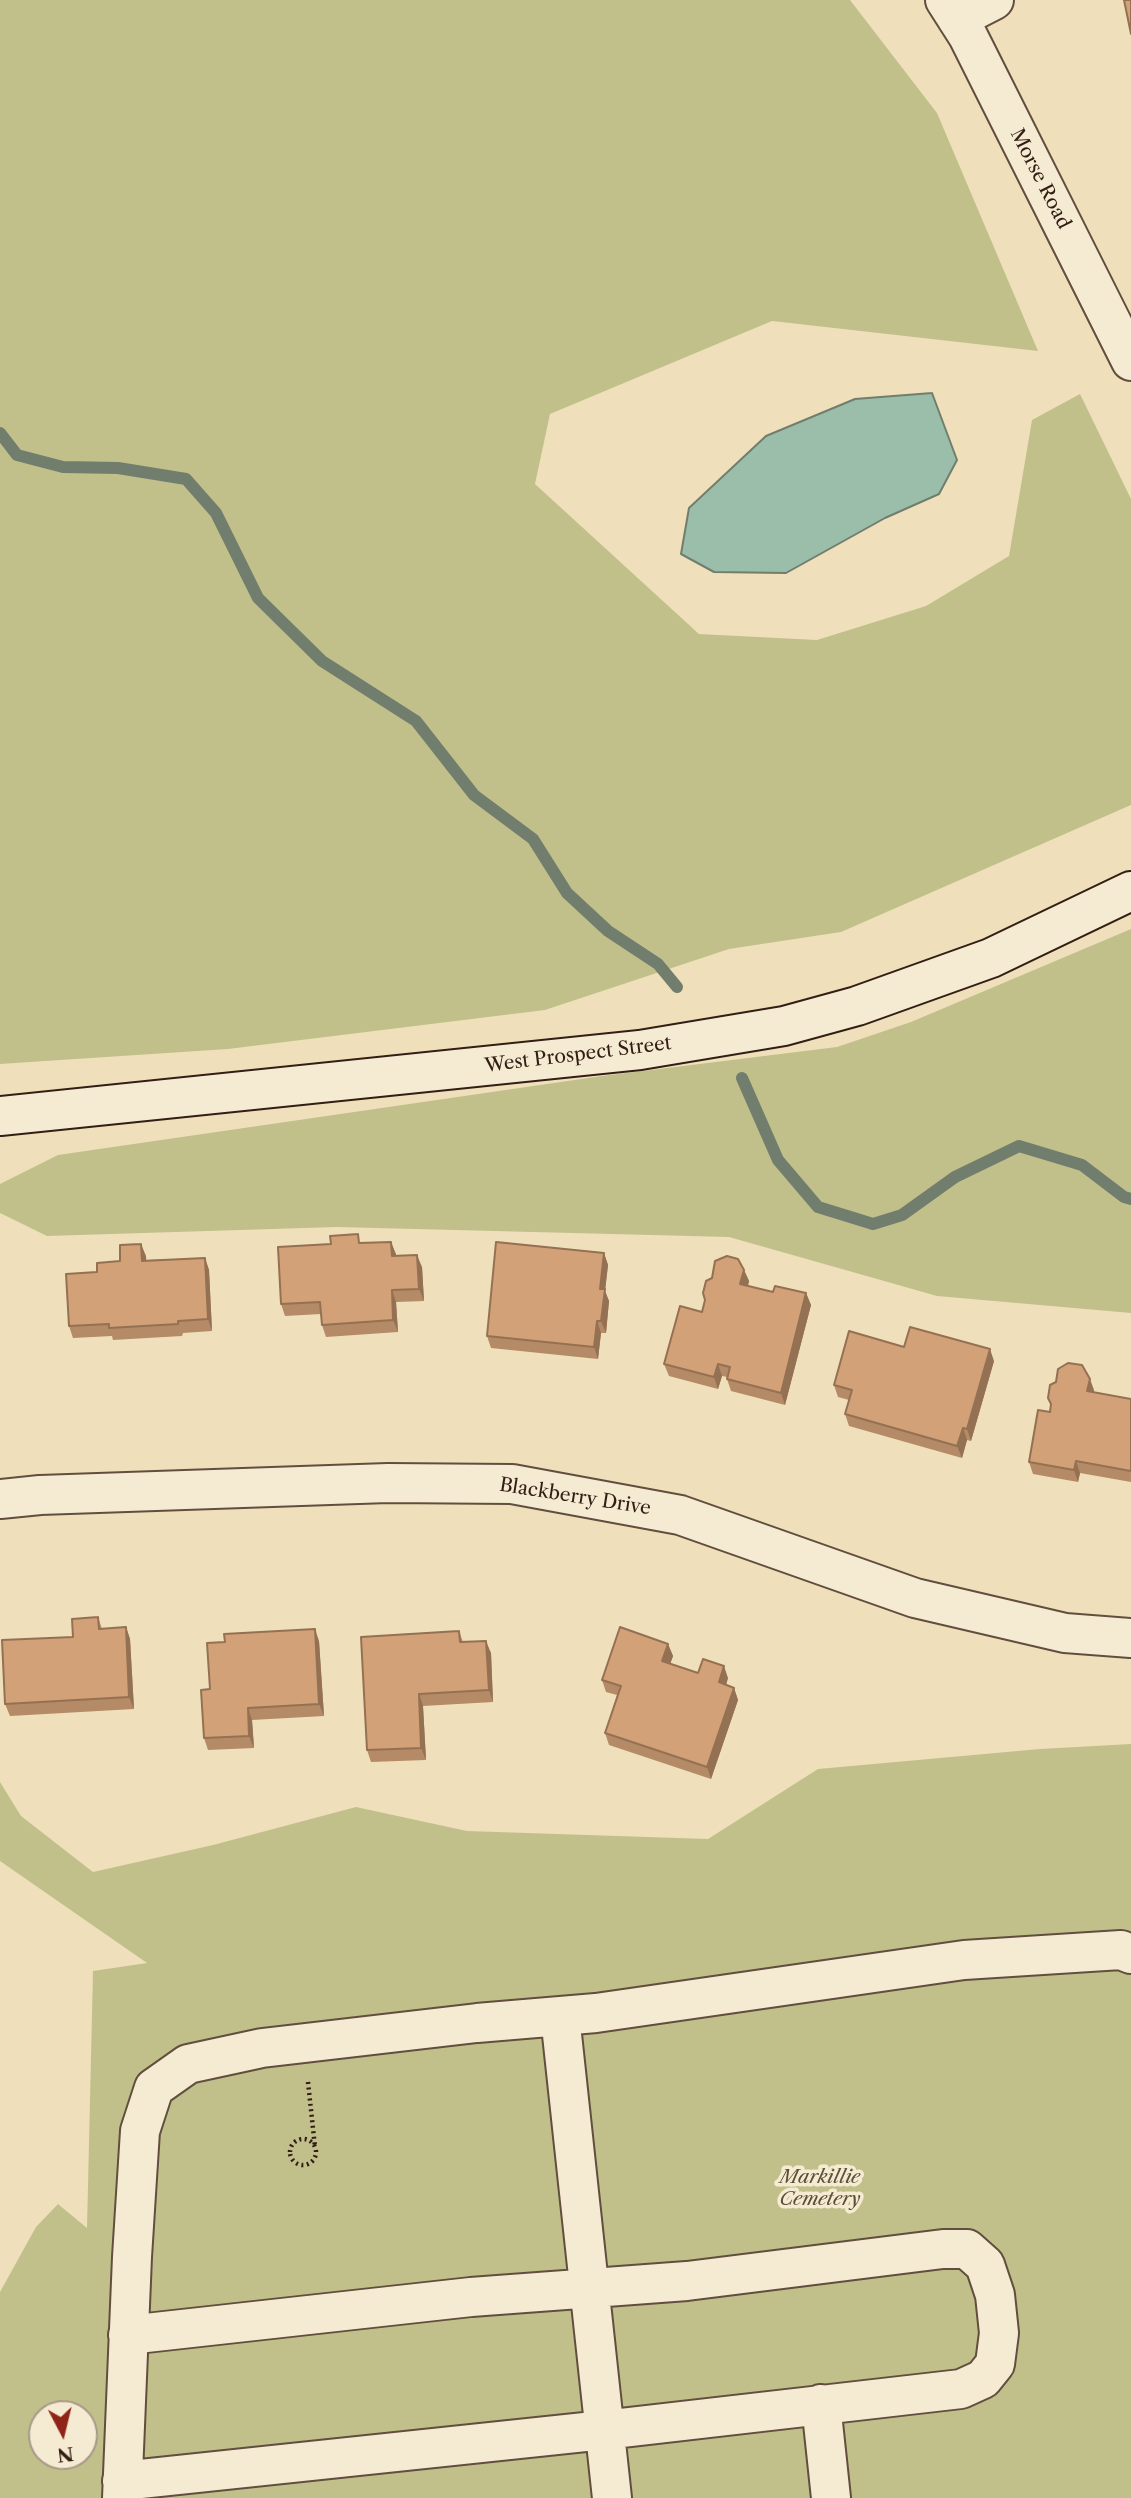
<!DOCTYPE html>
<style>
body{margin:0}
#map{position:relative;width:1131px;height:2498px;overflow:hidden;background:#efe0bb;font-family:"Libre Caslon Text",serif}
canvas{display:block}
.north{position:absolute;left:28px;top:2400px;width:70px;height:70px;box-sizing:border-box;background:#f5ebd3;border:2px solid #a79987;border-radius:50%;rotate:173deg;font-size:19px;font-weight:700;line-height:28px;text-align:center;color:#321e14}
.north::after{content:'';display:block;margin:auto;width:24px;height:32px;background:#8f2418;clip-path:polygon(50% 0,100% 100%,50% 72%,0 100%)}
</style>
<div id="map">
<canvas width="1131" height="2498"></canvas>
<div class="north">N</div>
</div>
<script>
const ctx = document.querySelector('canvas').getContext('2d');
ctx.lineJoin = 'round';
function fill(path, color) { ctx.fillStyle = color; ctx.fill(path, 'evenodd'); }
const toPath = rows => new Path2D(rows.map(r => 'M' + r).join(''));
function stroke(path, color, width, dash) { ctx.strokeStyle = color; ctx.lineWidth = width; ctx.lineCap = dash ? 'butt' : 'round'; ctx.setLineDash(dash || []); ctx.stroke(path); }
function write(font, color, halo, rows, align = 'center') {
  ctx.font = font + ' "Libre Caslon Text",serif'; ctx.lineWidth = 7; ctx.setLineDash([]); ctx.textBaseline = 'middle'; ctx.strokeStyle = halo; ctx.fillStyle = color; for (const [text, x, y, turn = 0] of rows) {
    ctx.save(); ctx.translate(x, y); ctx.rotate((+turn || 0) * Math.PI / 180); ctx.textAlign = isNaN(turn) ? turn : align; if (halo) ctx.strokeText(text, 0, 0); ctx.fillText(text, 0, 0); ctx.restore();
  }
}
fill(toPath([
 [0,0,850,0,937,113,1038,351,772,321,550,414,535,484,699,634,817,640,926,606,1009,556,1032,420,1080,394,1131,499,1131,805,841,932,729,949,545,1010,228,1049,0,1064],
 [1131,929,1131,1313,937,1296,729,1237,337,1227,47,1236,0,1213,0,1184,58,1155,602,1076,837,1047,911,1022],
 [1131,1744,1131,2498,0,2498,0,2292,36,2227,58,2204,87,2228,93,1971,147,1963,0,1861,0,1782,21,1816,93,1872,213,1845,356,1807,467,1831,708,1839,818,1769,1040,1749],
 [42,2414,84,2414,84,2456,42,2456]
]), '#c1c08b');
const water = toPath([
 [932,393,957,460,939,494,885,518,786,573,714,572,681,554,689,508,766,436,855,399,932,393]
]);
fill(water, '#9bbeaa');
stroke(water, '#717e6e', 2);
stroke(toPath([
 [0,433,17,455,63,467,118,468,186,479,216,513,258,598,322,661,416,721,474,795,533,839,567,893,608,931,658,964,677,987],
 [742,1078,778,1160,818,1207,873,1224,902,1215,955,1177,1019,1146,1082,1165,1124,1197,1131,1199]
]), '#717e6e', 12);
const street = toPath([
 [945,0,968,36,1131,361],
 [957,19,994,0],
 [0,1499,40,1495,388,1483,512,1484,680,1515,915,1598,1065,1633,1131,1638],
 [560,2016,612,2498],
 [821,2404,831,2498],
 [122,2481,604,2430,961,2389,983,2379,995,2364,999,2333,995,2295,985,2265,967,2249,943,2249,687,2281,471,2297,128,2335],
 [122,2498,132,2257,140,2131,154,2088,188,2064,262,2048,477,2023,596,2013,964,1960,1121,1950,1131,1954]
]);
const secondary = toPath([
 [0,1116,640,1050,784,1026,857,1006,991,958,1131,891]
]);
stroke(street, '#614e3e', 42);
stroke(secondary, '#321e14', 42);
stroke(toPath([
 [308,2082,315,2147],
 '290 2152a13 13 0 1 1 26 0a13 13 0 1 1-26 0Z'
]), '#321e14', 4.5, [2, 3.5]);
stroke(street, '#f5ebd3', 38);
stroke(secondary, '#f5ebd3', 38);
fill(toPath([
 [391,1242,396,1256,422,1267,424,1301,396,1302,398,1332,326,1337,322,1325,321,1314,285,1316,281,1304,362,1243],
 [604,1253,608,1265,605,1291,609,1301,606,1333,601,1333,598,1359,491,1348,487,1336],
 [146,1256,146,1260,205,1258,209,1270,212,1331,183,1333,182,1336,113,1340,112,1336,73,1338,69,1326,97,1272,120,1261],
 [744,1270,749,1281,748,1286,773,1292,806,1293,811,1305,785,1405,731,1391,727,1379,727,1377,722,1376,718,1389,669,1376,664,1364,702,1312,712,1278],
 [904,1347,994,1361,971,1441,967,1440,962,1458,849,1426,845,1414,849,1400,838,1397,834,1385],
 [1094,1390,1094,1392,1131,1399,1131,1482,1080,1473,1078,1482,1033,1474,1029,1462,1050,1412,1051,1406,1048,1398],
 [98,1617,102,1629,126,1627,130,1639,134,1709,10,1716,5,1704,73,1637],
 [459,1631,463,1642,491,1653,493,1702,423,1706,426,1760,371,1762,367,1750],
 [319,1641,324,1716,252,1720,254,1748,208,1750,204,1738,210,1689],
 [668,1644,673,1656,670,1664,698,1673,728,1678,726,1685,734,1688,738,1700,711,1779,609,1745,605,1733,617,1695,606,1692,602,1680]
]), '#b58a66');
fill(toPath([
 [391,1242,396,1254,396,1268,392,1256],
 [141,1244,146,1256,147,1272,142,1261],
 [604,1253,608,1265,605,1291,609,1301,606,1333,601,1321,600,1289],
 [417,1255,422,1267,424,1301,419,1289],
 [205,1258,209,1270,212,1331,208,1319],
 [744,1270,749,1281,745,1296,740,1284],
 [392,1290,396,1302,398,1332,393,1320],
 [806,1293,811,1305,785,1405,781,1393],
 [597,1321,601,1333,598,1359,594,1347],
 [990,1349,994,1361,971,1441,967,1429],
 [718,1364,722,1376,718,1389,714,1377],
 [1090,1379,1094,1390,1092,1403,1087,1391],
 [963,1428,967,1440,962,1458,957,1446],
 [1076,1461,1080,1473,1078,1482,1074,1470],
 [126,1627,130,1639,134,1709,129,1697],
 [315,1629,319,1641,324,1716,319,1704],
 [486,1641,491,1653,493,1702,489,1690],
 [668,1644,673,1656,667,1673,662,1661],
 [724,1666,728,1678,723,1694,719,1682],
 [734,1688,738,1700,711,1779,707,1767],
 [419,1694,423,1706,426,1760,421,1748],
 [248,1708,252,1720,254,1748,249,1736]
]), '#947153');
const building = toPath([
 [1124,0,1131,0,1131,34,1124,0],
 [358,1234,359,1243,391,1242,392,1256,417,1255,419,1289,392,1290,393,1320,322,1325,320,1302,281,1304,278,1247,331,1244,330,1236,358,1234],
 [496,1242,604,1253,600,1289,605,1289,601,1321,597,1321,594,1347,487,1336,496,1242],
 [141,1244,142,1261,205,1258,208,1319,178,1321,178,1324,109,1328,109,1324,69,1326,66,1274,97,1272,97,1263,120,1261,120,1245,141,1244],
 [727,1256,738,1259,744,1270,740,1284,773,1292,775,1286,806,1293,781,1393,727,1379,730,1367,718,1364,714,1377,664,1364,680,1306,702,1312,705,1300,703,1293,706,1281,712,1278,715,1261,727,1256],
 [910,1327,990,1349,967,1429,963,1428,957,1446,845,1414,852,1390,834,1385,849,1331,904,1347,910,1327],
 [1068,1363,1082,1365,1090,1379,1087,1391,1131,1399,1131,1471,1076,1461,1074,1470,1029,1462,1038,1410,1050,1412,1051,1404,1048,1398,1050,1385,1056,1382,1058,1369,1068,1363],
 [98,1617,99,1629,126,1627,129,1697,5,1704,2,1640,73,1637,72,1619,98,1617],
 [620,1627,668,1644,662,1661,698,1673,703,1659,724,1666,719,1682,734,1688,707,1767,605,1733,621,1686,602,1680,620,1627],
 [315,1629,319,1704,248,1708,249,1736,204,1738,201,1690,210,1689,207,1643,225,1642,224,1634,315,1629],
 [459,1631,460,1642,486,1641,489,1690,419,1694,421,1748,367,1750,361,1637,459,1631]
]);
fill(building, '#d3a177');
stroke(building, '#947153', 2);
write('19px', '#321e14', '#f5ebd3', [
 ["Morse Road",1040,179,63],
 ["West Prospect Street",578,1055,-7],
 ["Blackberry Drive",575,1497,9]
]);
write('italic 19px', '#5d4f38', '#f5ebd3', [
 ["Markillie",820,2178],
 ["Cemetery",820,2200]
]);
</script>
